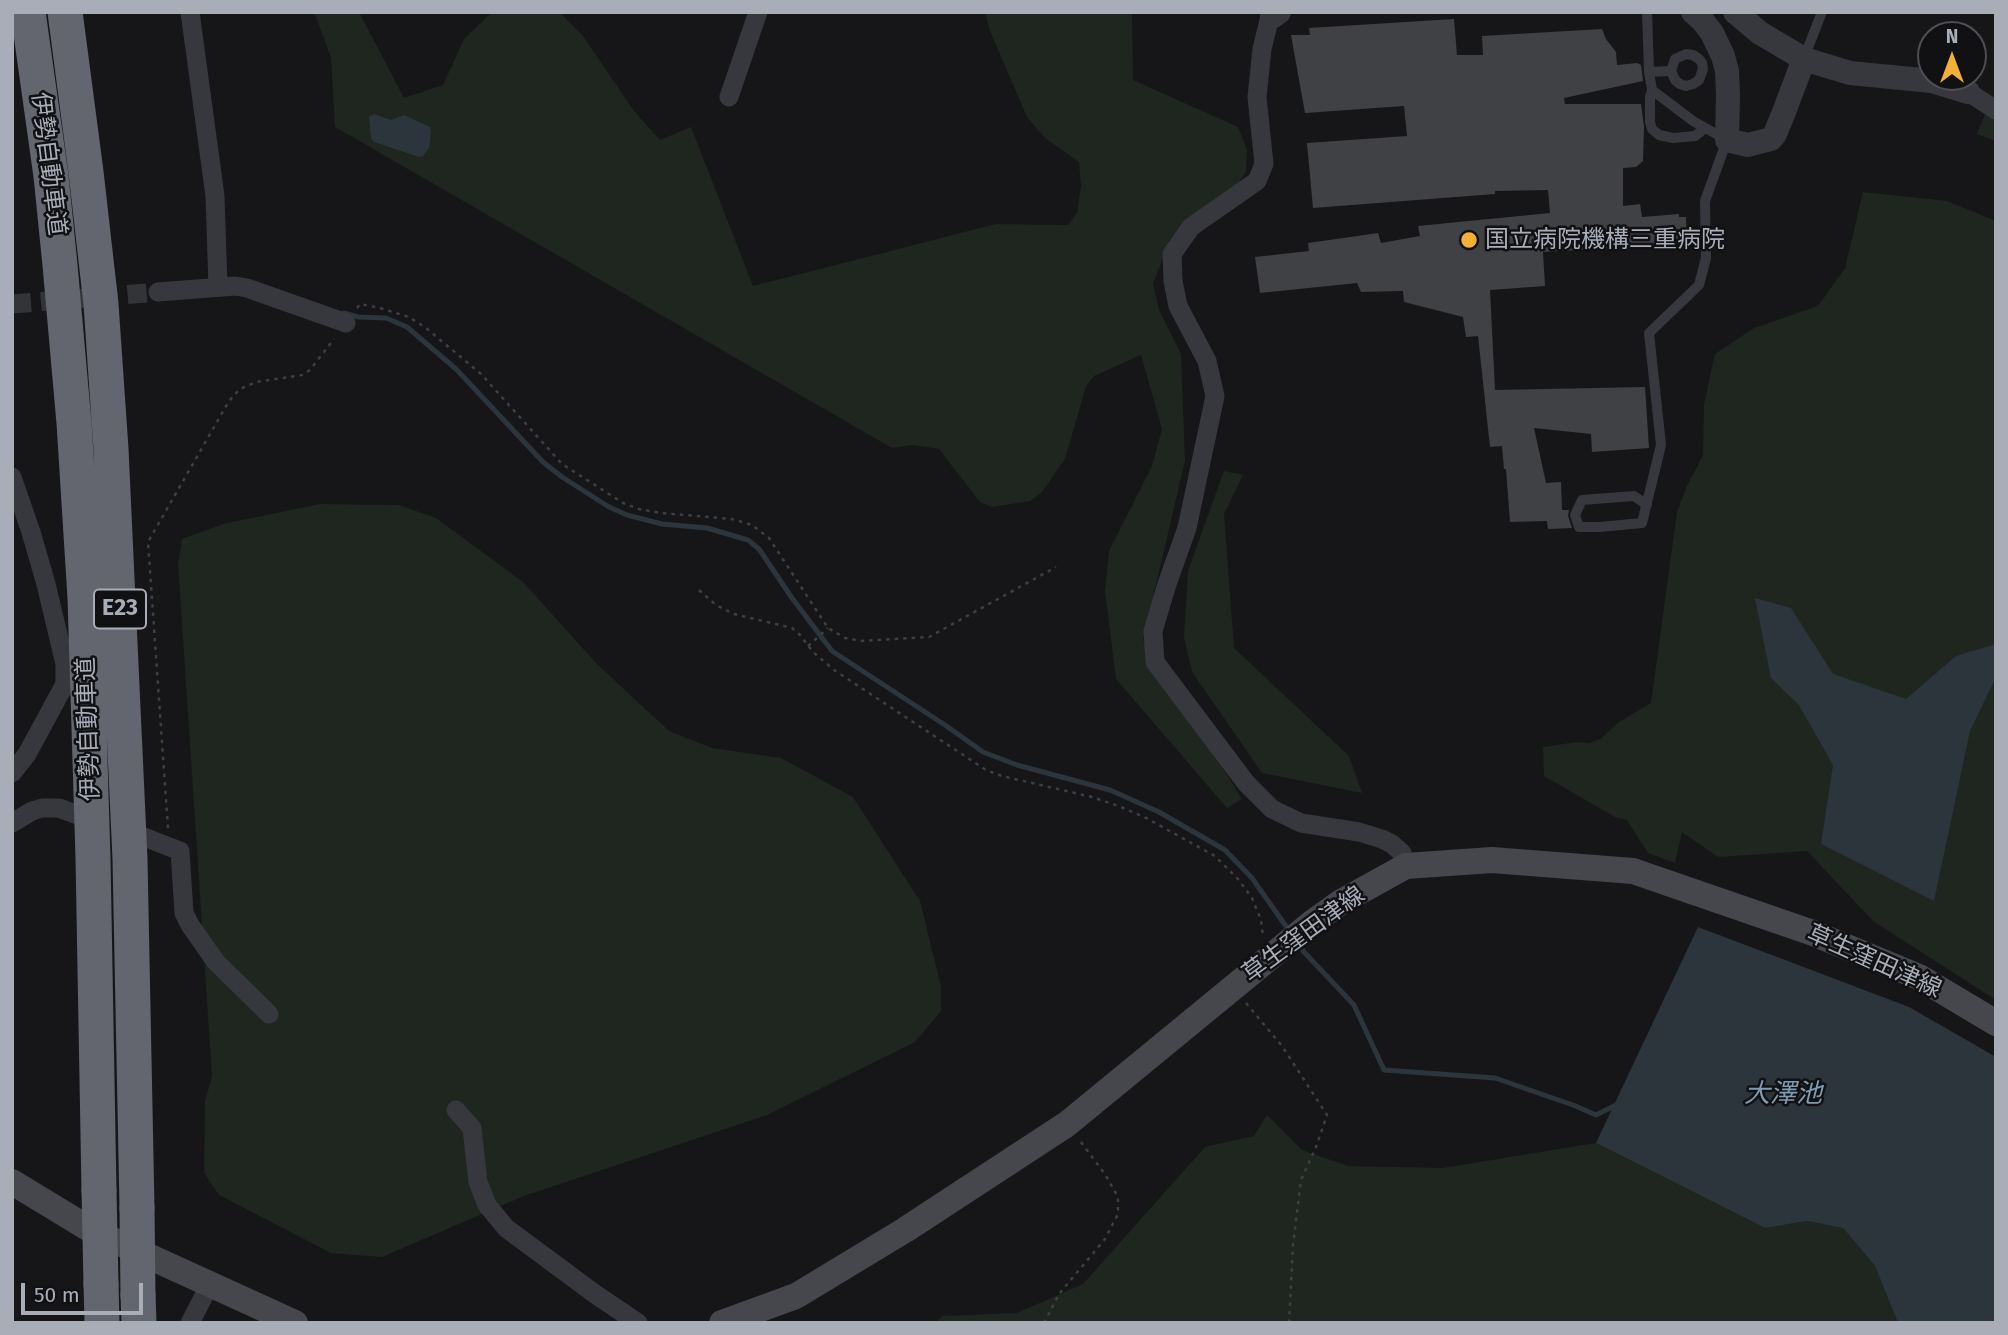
<!DOCTYPE html>
<meta charset="utf-8">
<style>
body{margin:0}
#map{position:relative;width:2008px;height:1335px;overflow:hidden;background:#161618;font-family:"Fira Sans",sans-serif}
canvas{display:block}
.frame{position:absolute;inset:0;border:14px solid #a8adb8;pointer-events:none}
.north{position:absolute;left:1917px;top:21px;width:70px;height:70px;box-sizing:border-box;background:#111113;border:2px solid #4d4f55;border-radius:50%;rotate:0deg;font-size:19px;font-weight:700;line-height:28px;text-align:center;color:#a8adb8}
.north::after{content:'';display:block;margin:auto;width:24px;height:32px;background:#f2b134;clip-path:polygon(50% 0,100% 100%,50% 72%,0 100%)}
.scale{position:absolute;left:21px;top:1283px;width:122px;height:32px;box-sizing:border-box;border:4px solid #a8adb8;border-top:0;padding-left:9px;font-size:21px;line-height:24px;white-space:nowrap;color:#a8adb8;-webkit-text-stroke:5px #111113;paint-order:stroke}
</style>
<div id="map">
<canvas width="2008" height="1335"></canvas>
<div class="frame"></div>
<div class="north">N</div>
<div class="scale">50 m</div>
</div>
<script>
const ctx = document.querySelector('canvas').getContext('2d');
ctx.lineJoin = 'round';
function fill(path, color) { ctx.fillStyle = color; ctx.fill(path, 'evenodd'); }
const toPath = rows => new Path2D(rows.map(r => 'M' + r).join(''));
function stroke(path, color, width, dash) { ctx.strokeStyle = color; ctx.lineWidth = width; ctx.lineCap = dash ? 'butt' : 'round'; ctx.setLineDash(dash || []); ctx.stroke(path); }
function write(font, color, halo, rows, align = 'center') {
  ctx.font = font + ' "Fira Sans","Noto Sans JP",sans-serif'; ctx.lineWidth = 5; ctx.setLineDash([]); ctx.textBaseline = 'middle'; ctx.strokeStyle = halo; ctx.fillStyle = color; for (const [text, x, y, turn = 0] of rows) {
    ctx.save(); ctx.translate(x, y); ctx.rotate((+turn || 0) * Math.PI / 180); ctx.textAlign = isNaN(turn) ? turn : align; if (halo) ctx.strokeText(text, 0, 0); ctx.fillText(text, 0, 0); ctx.restore();
  }
}
fill(toPath([
 [314,12,359,12,404,98,443,85,464,39,491,13,559,12,583,36,634,111,660,140,691,127,753,286,996,224,1068,225,1077,213,1081,186,1079,162,1045,138,1027,117,990,31,985,12,1132,12,1133,80,1238,127,1247,149,1246,172,1238,183,1170,239,1153,284,1159,310,1181,354,1185,461,1143,640,1242,799,1227,808,1116,679,1105,591,1109,551,1152,466,1162,429,1141,355,1094,376,1086,386,1065,459,1042,492,1030,501,992,507,980,502,939,449,913,445,892,448,335,127,331,58],
 [1987,109,1996,114,1996,141,1977,134],
 [1863,192,1947,201,1996,221,1996,1000,1873,921,1807,851,1718,857,1682,832,1675,863,1648,853,1627,820,1615,817,1544,776,1543,747,1577,742,1589,743,1600,739,1619,722,1651,703,1677,512,1686,488,1703,455,1704,404,1715,354,1754,328,1818,306,1845,268],
 [1224,471,1243,475,1224,514,1234,648,1349,756,1362,793,1262,773,1192,672,1184,637,1188,571],
 [320,504,399,505,436,518,523,582,597,664,669,731,712,748,781,758,853,797,920,901,941,986,941,1011,915,1042,767,1115,524,1196,382,1257,331,1253,219,1195,204,1173,205,1101,212,1076,178,564,182,539,223,524],
 [1267,1115,1302,1150,1348,1166,1443,1168,1596,1143,1765,1228,1807,1221,1843,1228,1875,1266,1898,1323,936,1323,942,1316,1017,1313,1083,1284,1205,1147,1254,1136]
]), '#1e261f');
fill(toPath([
 [374,114,391,120,404,115,430,127,431,132,429,148,423,156,419,157,374,142,371,138,369,117],
 [1755,598,1791,608,1833,674,1906,699,1956,656,1996,644,1996,677,1970,731,1934,901,1821,844,1833,765,1799,705,1771,678],
 [1698,927,1909,1007,1996,1057,1996,1323,1898,1323,1875,1266,1843,1228,1807,1221,1765,1228,1596,1143]
]), '#2c353c');
stroke(toPath([
 [344,313,358,317,386,318,407,327,456,369,543,462,562,477,609,507,627,515,662,524,707,528,748,540,759,549,792,598,832,651,945,725,983,752,1017,765,1110,790,1159,812,1225,850,1252,878,1290,932],
 [1298,943,1304,952,1354,1005,1384,1070,1495,1078,1573,1105,1596,1115,1618,1104]
]), '#2c353c', 5);
fill(toPath([
 [1454,19,1457,55,1483,55,1482,36,1602,29,1606,39,1616,52,1617,65,1637,63,1641,65,1643,81,1564,98,1565,104,1641,104,1644,127,1643,161,1636,167,1623,168,1623,206,1640,204,1642,217,1679,214,1679,217,1686,217,1687,240,1634,247,1543,252,1545,286,1490,290,1495,390,1645,387,1649,448,1592,452,1591,434,1534,428,1546,483,1561,482,1562,510,1569,510,1568,516,1572,528,1548,529,1547,521,1510,522,1506,469,1504,469,1502,446,1490,447,1478,336,1466,337,1463,317,1404,302,1403,291,1361,292,1357,283,1260,293,1255,257,1309,251,1308,243,1378,233,1381,243,1420,236,1418,226,1550,213,1548,190,1495,191,1495,194,1313,208,1307,143,1407,136,1404,106,1305,113,1291,35,1310,35,1309,28]
]), '#404145');
stroke(toPath([
 [12,304,158,292]
]), '#333438', 19, [19, 10]);
stroke(toPath([
 [357,308,360,304,380,308,409,317,426,328,481,374,562,464,623,503,639,509,661,513,732,519,752,525,769,538,828,628,845,638,861,641,929,637,1056,567],
 [699,590,716,605,734,614,792,628,800,635,813,652,834,670,986,770,1002,776,1092,797,1121,807,1146,818,1215,856,1238,879,1252,898,1261,920,1263,936],
 [808,646,828,628],
 [168,828,148,542,229,401,240,389,256,382,302,375,310,370,334,339],
 [1246,1003,1282,1046,1327,1115,1316,1147,1301,1180,1293,1245,1289,1323],
 [1044,1323,1059,1294,1105,1239,1118,1214,1118,1197,1105,1174,1080,1141]
]), '#3d3f44', 2.5, [3.5, 5]);
stroke(toPath([
 [1804,58,1822,12],
 [1649,72,1671,71,1675,59,1686,54,1693,55,1699,59,1702,63,1703,69,1699,80,1693,84,1686,86,1680,84,1675,80,1671,71],
 [1652,90,1650,97,1650,122,1652,129,1659,135,1673,138,1695,136,1705,128],
 [1647,505,1634,496,1582,500,1575,515,1579,527,1600,527,1642,523,1661,445,1649,333,1699,285,1706,258,1705,201,1727,140,1693,121,1652,90,1649,72,1647,12]
]), '#37383d', 10);
stroke(toPath([
 [190,12,215,196,218,287],
 [1271,12,1262,49,1257,97,1264,164,1257,181,1191,227,1172,254,1173,281,1178,306,1207,361,1215,396,1187,528,1167,584,1153,631,1155,662,1246,783,1272,809,1301,823,1359,832,1382,839,1392,844,1402,853,1406,866],
 [1968,92,1996,110],
 [729,97,758,12],
 [158,292,235,286,247,288,346,323],
 [12,477,31,532,46,584,65,664,65,684,27,754,12,773],
 [12,823,32,811,42,808,59,808,75,814],
 [144,837,180,851,184,913,190,925,216,962,269,1014],
 [456,1110,472,1128,478,1182,487,1205,506,1228,595,1294,638,1323],
 [190,1323,210,1284]
]), '#37383d', 19);
stroke(toPath([
 [1693,12,1702,20,1712,33,1723,56,1727,71,1728,95,1727,140,1748,145,1771,139,1775,134,1784,112,1804,59],
 [1735,12,1760,33,1804,59,1850,73,1932,81,1968,92],
 [1272,17,1279,12]
]), '#37383d', 24);
stroke(toPath([
 [12,1182,91,1230,295,1323],
 [722,1323,796,1296,905,1230,1067,1124,1313,922,1341,902,1406,866,1492,860,1633,871,1813,933,1919,977,1996,1023]
]), '#45474d', 26);
stroke(toPath([
 [28,12,51,176,60,265,74,423,85,598,93,858,99,1190],
 [65,12,86,172,101,304,111,449,130,859,137,1208],
 [101,1284,102,1323],
 [138,1295,139,1323]
]), '#63666e', 35);
stroke(toPath([
 [99,1190,101,1284],
 [137,1208,138,1295]
]), '#63666e', 35);
for (const [x, y, r, color] of [
 [1469,240,9,"#f2b134"]
]) { const dot = new Path2D(); dot.arc(x, y, r, 0, 2 * Math.PI); ctx.fillStyle = color; ctx.fill(dot); stroke(dot, '#111113', 2.5); }
for (const [x, y, w] of [
 [120,609,52]
]) { const box = new Path2D(); box.roundRect(x - w / 2, y - 19.5, w, 39, 5); ctx.fillStyle = '#111113'; ctx.fill(box); stroke(box, '#a8adb8', 2); }
write('bold 23px', '#a8adb8', null, [
 ["E23",120,609]
]);
write('24px', '#a8adb8', '#111113', [
 ["伊勢自動車道",48,164,83],
 ["伊勢自動車道",89,729,-92],
 ["草生窪田津線",1304,935,-36],
 ["草生窪田津線",1874,962,24]
]);
write('24px', '#a8adb8', '#111113', [
 ["国立病院機構三重病院",1485,240]
], 'left');
write('italic 26px', '#7f9bb3', '#111113', [
 ["大澤池",1783,1095]
]);
</script>
